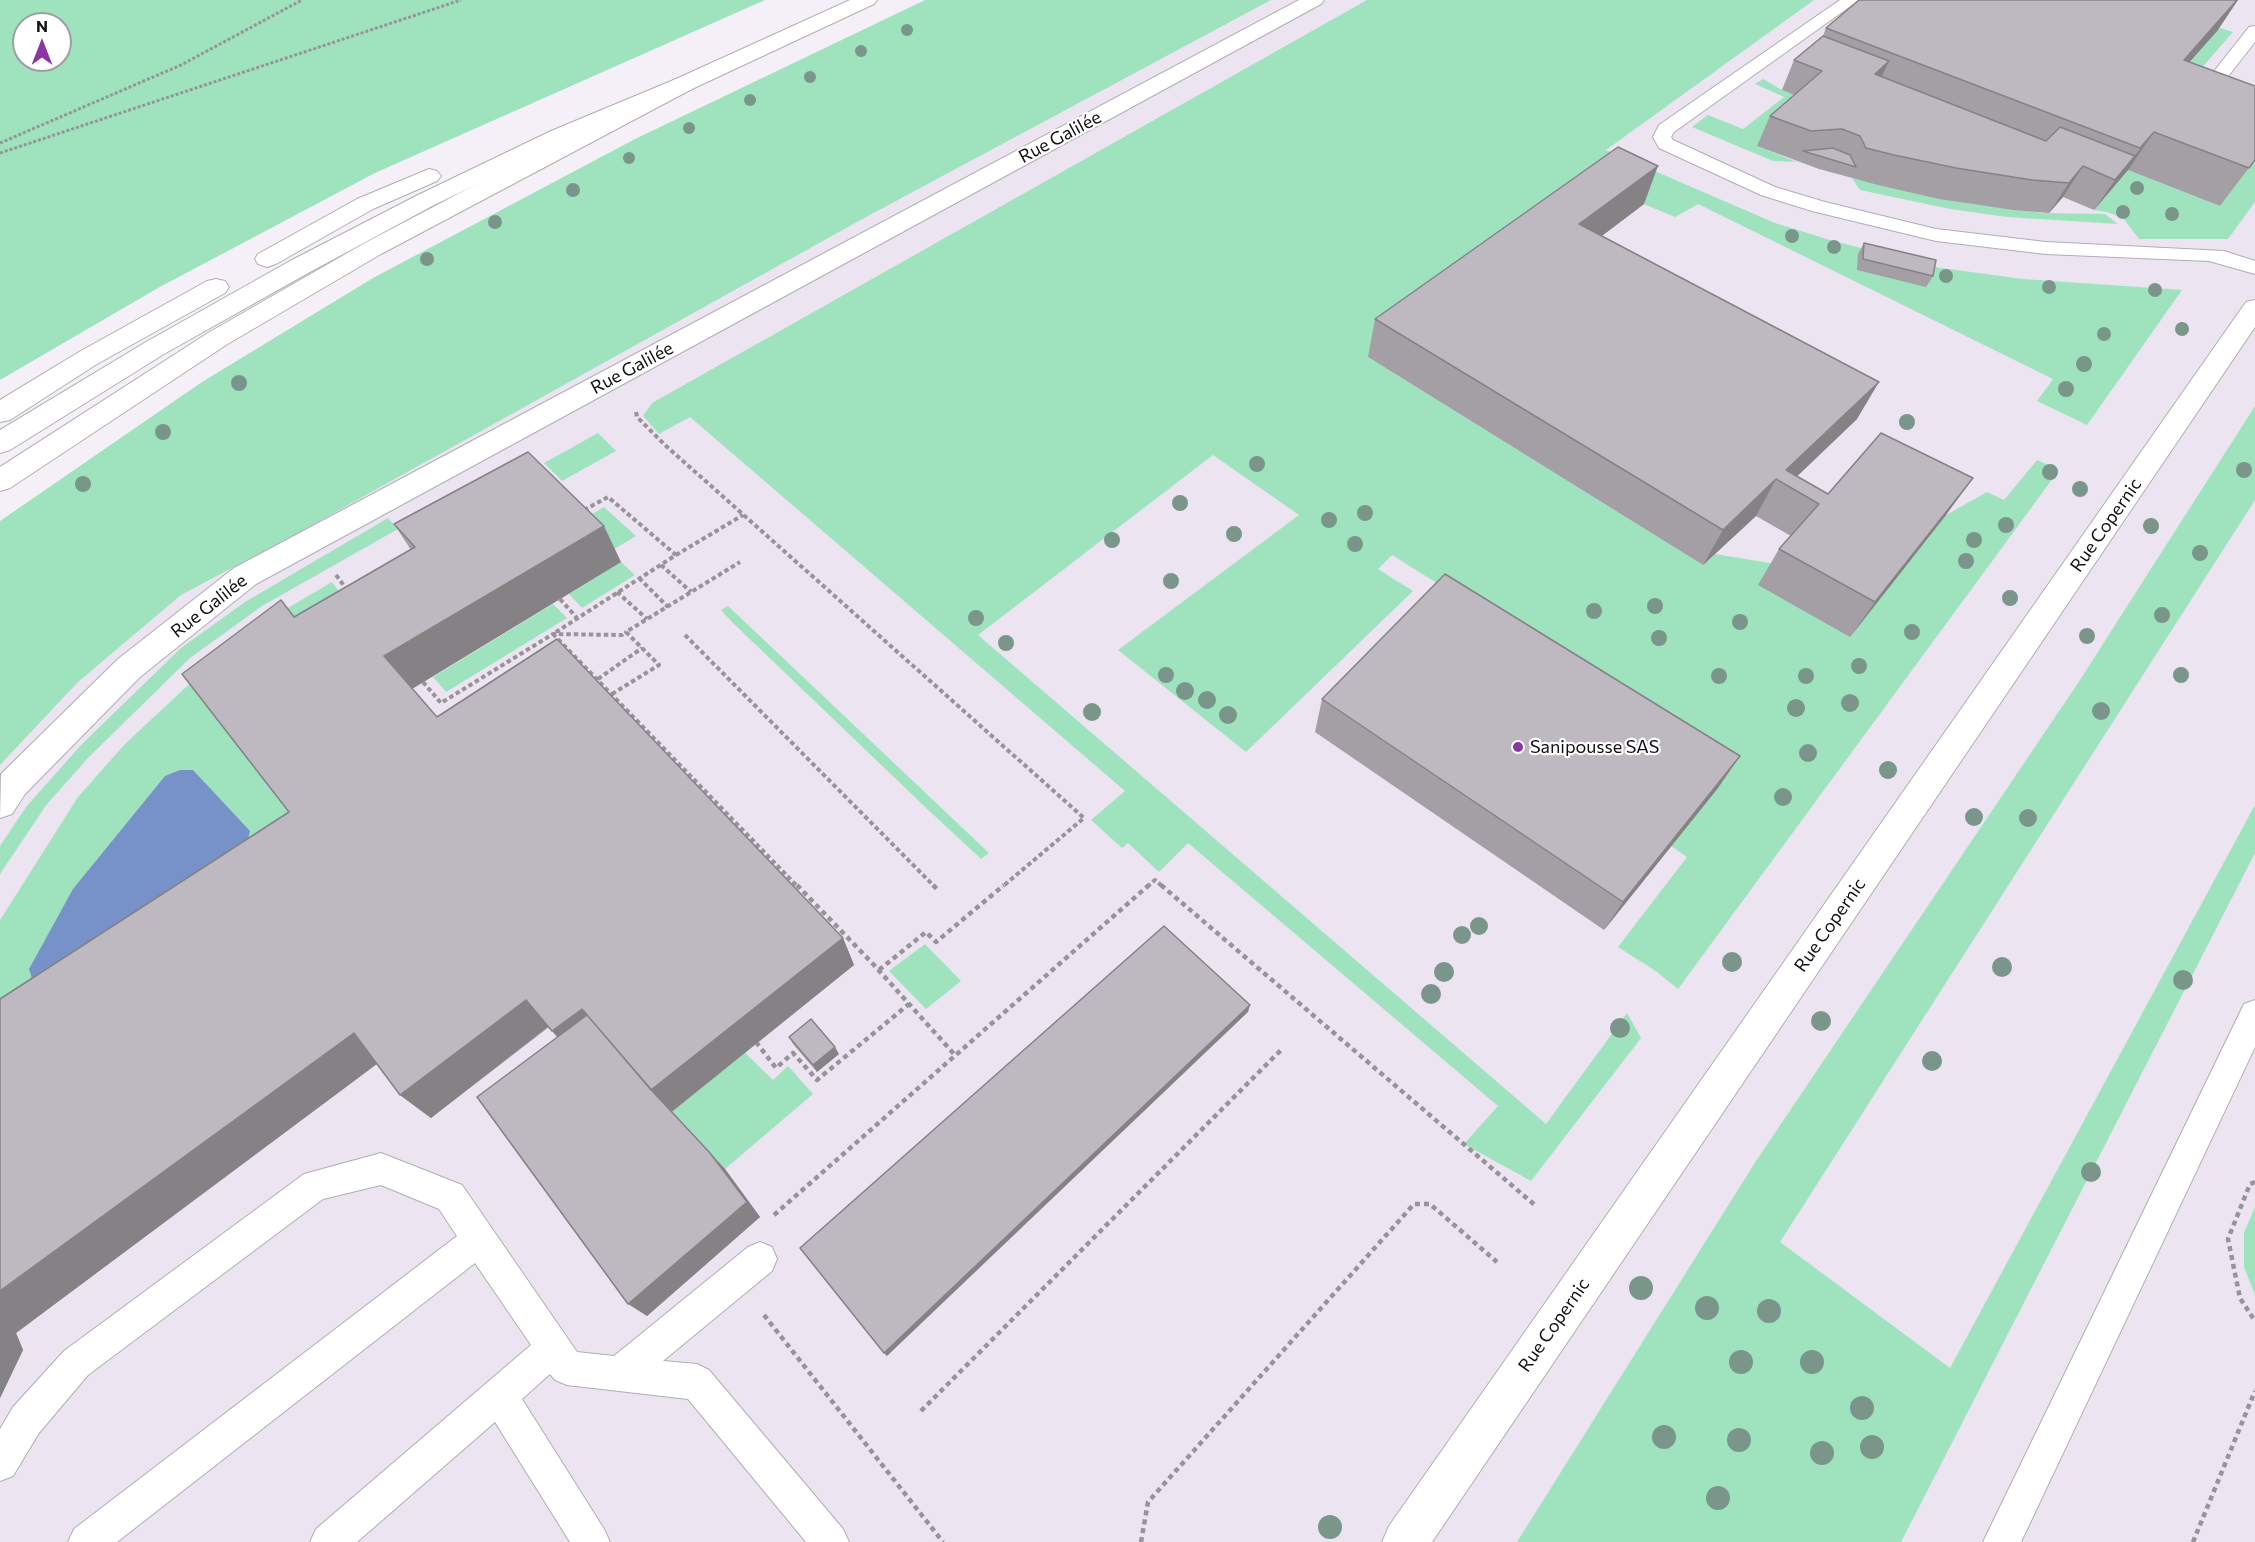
<!DOCTYPE html>
<meta charset="utf-8">
<style>
body{margin:0}
#map{position:relative;width:2255px;height:1542px;overflow:hidden;background:#f5f0f7;font-family:Commissioner,sans-serif}
canvas{display:block}
.north{position:absolute;left:12px;top:12px;width:60px;height:60px;box-sizing:border-box;background:#fff;border:2px solid #a09fa0;border-radius:50%;rotate:0deg;font-size:16px;font-weight:700;line-height:24px;text-align:center;color:#111012}
.north::after{content:'';display:block;margin:auto;width:21px;height:27px;background:#8935a4;clip-path:polygon(50% 0,100% 100%,50% 72%,0 100%)}
</style>
<div id="map">
<canvas width="2255" height="1542"></canvas>
<div class="north">N</div>
</div>
<script>
const ctx = document.querySelector('canvas').getContext('2d');
ctx.lineJoin = 'round';
function fill(path, color) { ctx.fillStyle = color; ctx.fill(path, 'evenodd'); }
const toPath = rows => new Path2D(rows.map(r => 'M' + r).join(''));
function stroke(path, color, width, dash) { ctx.strokeStyle = color; ctx.lineWidth = width; ctx.lineCap = dash ? 'butt' : 'round'; ctx.setLineDash(dash || []); ctx.stroke(path); }
function write(font, color, halo, rows, align = 'center') {
  ctx.font = font + ' Commissioner,sans-serif'; ctx.lineWidth = 4.5; ctx.setLineDash([]); ctx.textBaseline = 'middle'; ctx.strokeStyle = halo; ctx.fillStyle = color; for (const [text, x, y, turn = 0] of rows) {
    ctx.save(); ctx.translate(x, y); ctx.rotate((+turn || 0) * Math.PI / 180); ctx.textAlign = isNaN(turn) ? turn : align; if (halo) ctx.strokeText(text, 0, 0); ctx.fillText(text, 0, 0); ctx.restore();
  }
}
fill(toPath([
 [1048,0,2255,0,2255,1542,0,1542,0,589]
]), '#ede4f2');
fill(toPath([
 [0,0,765,0,375,173,158,288,0,380],
 [24,24,60,24,60,60,24,60],
 [925,0,1271,0,866,217,296,534,181,595,78,682,0,765,0,521,202,382,373,278,635,139],
 [1367,0,1814,0,1606,150,1775,223,1830,240,1934,267,2023,279,2182,290,2087,425,2037,401,2053,379,1698,204,1675,217,1644,204,1368,357,1703,565,1715,554,1776,564,1946,515,1987,492,2004,500,2037,460,2059,470,1678,989,1657,972,1618,947,1687,857,1671,846,1533,643,1392,555,1378,569,1413,591,1246,752,1118,650,1299,515,1213,455,978,635,1546,1124,1627,1013,1641,1038,1531,1181,1464,1144,1498,1106,1188,843,1159,872,1128,843,1122,848,1091,820,1125,791,690,417,659,434,643,416,652,403],
 [2220,28,2233,32,2171,103,2158,98],
 [1763,79,1782,90,1808,101,1757,146,1797,162,1773,161,1692,127,1708,115,1743,129,1784,97,1755,84],
 [2255,160,2255,202,2228,239,2139,239,2123,218,2107,212,2094,210,2128,170,2220,206],
 [1852,178,1965,203,2043,213,2105,214,2118,224,2007,217,1950,209,1860,190],
 [2255,406,2255,500,1780,1242,1950,1368,2255,805,2255,853,1901,1542,1517,1542,1756,1161,2078,683],
 [598,433,616,451,562,481,544,463],
 [604,507,636,536,611,551,580,521],
 [388,518,398,529,262,606,190,658,89,757,47,804,0,874,0,846,26,807,82,744,181,648,245,602],
 [621,562,635,575,582,608,569,594],
 [332,582,365,627,321,843,0,1054,0,920,78,797,125,744,213,662,264,622],
 [553,604,567,618,446,692,433,677],
 [728,606,764,640,989,853,981,859,923,805,732,622,721,610],
 [925,944,961,981,926,1009,889,971],
 [744,1052,773,1080,788,1066,813,1094,725,1169,671,1112],
 [2255,1207,2255,1295,2244,1267,2244,1233]
]), '#9fe3be');
fill(toPath([
 [180,770,193,770,250,831,247,843,35,988,29,969,73,889,165,776]
]), '#7792c9');
const service = toPath([
 [1840,0,1859,0,1674,132,1671,137,1673,140,1775,187,1825,202,1936,229,2046,242,2224,251,2255,261,2255,274,2209,261,2046,254,1936,241,1812,211,1761,195,1659,148,1653,137,1659,125,1840,0],
 [2255,26,2255,42,2204,107,2192,107,2189,103,2192,99,2249,27,2255,26],
 [2255,1000,2255,1047,2021,1542,1983,1542,2244,1004,2255,1000],
 [381,1153,462,1185,577,1352,614,1356,748,1247,760,1242,772,1247,777,1259,772,1271,663,1361,697,1364,709,1370,843,1529,849,1542,806,1542,688,1399,567,1385,555,1380,550,1374,522,1399,604,1529,610,1542,570,1542,495,1422,357,1542,310,1542,316,1529,531,1345,475,1263,117,1542,68,1542,74,1529,457,1236,439,1209,381,1185,323,1199,88,1375,39,1433,13,1476,0,1481,0,1429,13,1407,64,1351,304,1174,381,1153]
]);
const minor = toPath([
 [1299,0,1324,0,1321,4,256,584,140,677,25,794,12,814,0,818,1,774,118,659,234,568,1299,0],
 [2255,300,2255,327,1432,1542,1382,1542,1389,1526,2246,302,2255,300]
]);
const primary = toPath([
 [850,0,877,0,874,4,692,89,567,141,434,205,308,273,164,354,10,450,0,453,0,430,146,342,290,261,418,195,551,131,676,79,850,0],
 [429,169,437,171,441,176,437,181,373,209,276,264,267,267,258,264,255,259,258,254,357,199,429,169],
 [216,279,225,281,229,287,225,293,97,364,10,420,0,422,0,400,79,352,207,281,216,279]
]);
const trunk = toPath([
 [684,77,692,79,695,84,692,89,381,254,226,345,10,488,0,491,0,467,208,333,363,244,676,79,684,77]
]);
stroke(service, '#b1adb4', 2);
stroke(minor, '#b1adb4', 2);
stroke(primary, '#b1adb4', 2);
stroke(trunk, '#b1adb4', 2);
stroke(toPath([
 [0,143,181,65,302,0],
 [0,153,461,0]
]), '#979498', 3, [3, 2]);
stroke(toPath([
 [636,412,637,417,665,445,1084,818,1002,887],
 [584,510,608,497,676,555,553,634,798,887],
 [676,555,743,515],
 [661,565,691,592],
 [336,575,348,591],
 [639,578,668,607],
 [617,592,647,619],
 [560,599,577,618],
 [685,635,935,887],
 [598,679,642,648],
 [423,682,441,703,553,634,622,635,626,632],
 [612,694,659,665,626,632,740,562],
 [1147,887,1155,880,1163,887]
]), '#979498', 4, [4.5, 3]);
stroke(toPath([
 [797,885,874,965,955,1055],
 [933,885,939,891],
 [1161,885,1536,1206],
 [879,970,926,932,936,942,1004,885],
 [756,1042,776,1068,793,1053,817,1080,909,1004],
 [2255,1182,2250,1184,2228,1239,2240,1298,2255,1321],
 [774,1215,1149,885],
 [764,1315,943,1542],
 [921,1411,1281,1050],
 [1141,1542,1148,1502,1414,1204,1430,1204,1497,1262],
 [2193,1542,2255,1391]
]), '#979498', 4.5, [5, 4]);
fill(service, '#fff');
fill(minor, '#fff');
fill(primary, '#fff');
fill(trunk, '#fff');
ctx.fillStyle = '#7a968b';
for (const [x, y, r] of [
 [907,30,6],
 [861,51,6],
 [810,77,6],
 [750,100,6],
 [689,128,6],
 [629,158,6],
 [2137,188,7],
 [573,190,7],
 [2123,212,7],
 [2172,214,7],
 [495,222,7],
 [1792,236,7],
 [1834,247,7],
 [427,259,7],
 [1946,276,7],
 [2049,287,7],
 [2155,290,7],
 [2182,329,7],
 [2104,334,7],
 [2084,364,8],
 [239,383,8],
 [2066,389,8],
 [1907,422,8],
 [163,432,8],
 [1257,464,8],
 [2244,470,8],
 [2050,472,8],
 [83,484,8],
 [2080,489,8],
 [1180,503,8],
 [1365,513,8],
 [1329,520,8],
 [2006,525,8],
 [2151,526,8],
 [1234,534,8],
 [1112,540,8],
 [1974,540,8],
 [1355,544,8],
 [2200,553,8],
 [1966,561,8],
 [1171,581,8],
 [2010,598,8],
 [1655,606,8],
 [1594,611,8],
 [2162,615,8],
 [976,618,8],
 [1740,622,8],
 [1912,632,8],
 [2087,636,8],
 [1659,638,8],
 [1006,643,8],
 [1859,666,8],
 [1166,675,8],
 [2181,675,8],
 [1719,676,8],
 [1806,676,8],
 [1185,691,9],
 [1207,700,9],
 [1850,703,9],
 [1796,708,9],
 [2101,711,9],
 [1092,712,9],
 [1228,715,9],
 [1808,753,9],
 [1888,770,9],
 [1783,797,9],
 [1974,817,9],
 [2028,818,9],
 [1479,926,9],
 [1462,935,9],
 [1732,962,10],
 [2002,967,10],
 [1444,972,10],
 [2183,980,10],
 [1431,994,10],
 [1821,1021,10],
 [1620,1028,10],
 [1932,1061,10],
 [2091,1172,10],
 [1641,1288,12],
 [1707,1308,12],
 [1769,1311,12],
 [1741,1362,12],
 [1812,1362,12],
 [1862,1408,12],
 [1664,1437,12],
 [1739,1440,12],
 [1872,1447,12],
 [1822,1453,12],
 [1718,1498,12],
 [1330,1527,12]
]) { ctx.beginPath(); ctx.arc(x, y, r, 0, 2 * Math.PI); ctx.fill(); }
fill(toPath([
 [1826,28,2218,30,2189,62,2255,160,2220,206,2128,170,2094,210,2063,197,2049,213,2013,210,1939,199,1878,185,1819,169,1757,146,1770,116,1794,95,1782,90,1794,60,1823,36],
 [1644,204,1602,236,1857,419,1797,476,1828,494,1946,515,1850,637,1758,585,1779,549,1791,536,1756,516,1703,565,1368,357,1375,319],
 [1864,243,1933,276,1926,287,1857,270,1858,254],
 [394,524,621,562,412,689,437,717,843,938,854,965,672,1112,725,1169,760,1217,647,1316,557,1037,549,1027,431,1118,400,1095,377,1064,16,1333,23,1350,0,1398,0,999,289,812,281,600,295,617,411,550],
 [1322,699,1718,788,1604,930,1315,732],
 [789,1037,839,1054,817,1072,793,1044]
]), '#a39fa5');
fill(toPath([
 [2237,0,2238,0,2218,30,2158,98,2184,60],
 [1889,61,1875,91,1875,74],
 [2154,132,2128,170,2094,210,2115,180],
 [1658,166,1644,204,1567,262,1579,224],
 [2083,166,2063,197,2049,213,2069,183],
 [1879,382,1857,419,1787,486,1786,470],
 [1973,478,1946,515,1850,637,1875,602],
 [1776,479,1756,516,1703,565,1723,530],
 [604,526,621,562,410,690,384,656],
 [1740,756,1718,788,1604,930,1623,902],
 [843,938,854,965,671,1112,576,1056,552,1031,582,1009],
 [526,1000,550,1025,431,1118,400,1095],
 [1250,1005,1248,1012,887,1356,884,1353],
 [354,1033,386,1057,16,1333,23,1350,0,1398,0,1291],
 [835,1047,839,1054,817,1072,813,1065],
 [710,1153,725,1169,760,1217,647,1316,628,1304]
]), '#858286');
const building = toPath([
 [1859,0,2237,0,2184,60,2255,86,2255,160,2249,168,2154,132,2140,148,1826,28,1859,0],
 [1823,36,1889,61,1875,74,2046,141,2060,127,2135,156,2115,180,2083,166,2069,183,2032,180,1956,168,1894,155,1866,148,1860,136,1842,129,1811,131,1770,116,1822,71,1794,60,1823,36],
 [1618,147,1658,166,1579,224,1879,382,1786,470,1828,494,1881,433,1973,478,1875,602,1779,549,1819,504,1776,479,1723,530,1375,319,1618,147],
 [1833,148,1850,155,1856,167,1803,151,1833,148],
 [1864,243,1936,260,1933,276,1863,259,1864,243],
 [528,452,604,526,384,656,437,717,557,639,843,938,651,1090,582,1009,552,1031,526,1000,400,1095,354,1033,0,1291,0,999,289,812,182,674,281,600,294,617,415,547,394,524,528,452],
 [1445,574,1740,756,1623,902,1322,699,1445,574],
 [1164,926,1250,1005,884,1353,800,1248,1164,926],
 [587,1015,655,1094,710,1153,747,1202,628,1304,477,1097,587,1015],
 [811,1019,835,1047,813,1065,789,1037,811,1019]
]);
fill(building, '#beb9c0');
stroke(building, '#858286', 1.5);
for (const [x, y, r, color] of [
 [1518,747,6,"#8935a4"]
]) { const dot = new Path2D(); dot.arc(x, y, r, 0, 2 * Math.PI); ctx.fillStyle = color; ctx.fill(dot); stroke(dot, '#fff', 2); }
write('18px', '#111012', '#fff', [
 ["Rue Galilée",1060,137,-28],
 ["Rue Galilée",632,368,-28],
 ["Rue Copernic",2106,525,-55],
 ["Rue Galilée",209,606,-38],
 ["Rue Copernic",1830,925,-55],
 ["Rue Copernic",1554,1325,-55]
]);
write('18px', '#111012', '#fff', [
 ["Sanipousse SAS",1530,747]
], 'left');
</script>
